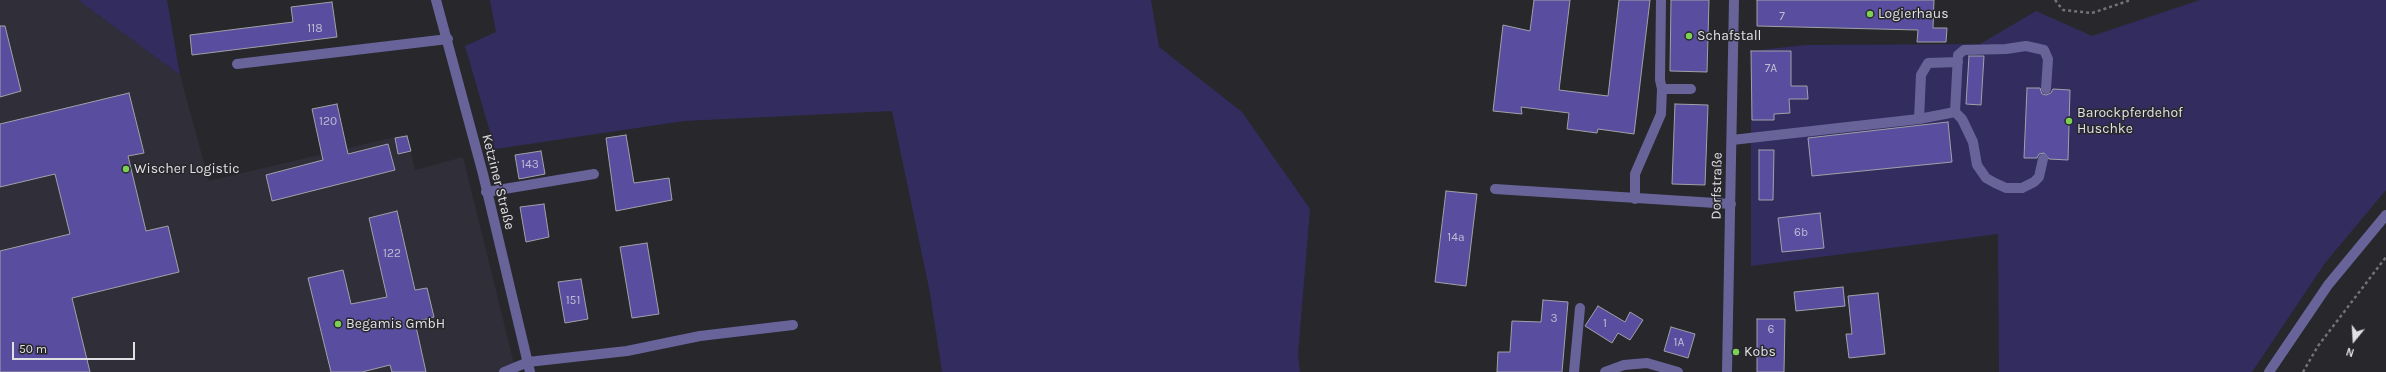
<!DOCTYPE html>
<meta charset="utf-8">
<style>
body{margin:0}
#map{position:relative;width:2386px;height:372px;overflow:hidden;background:#27272c;font-family:Karla,sans-serif}
canvas{display:block}
.north{position:absolute;left:2334px;top:320px;width:40px;height:40px;-webkit-text-stroke:3px #27272c;paint-order:stroke;rotate:198deg;font-size:11px;font-weight:700;line-height:16px;text-align:center;color:#e1e1e4}
.north::after{content:'';display:block;margin:auto;width:14px;height:18px;background:#e1e1e4;clip-path:polygon(50% 0,100% 100%,50% 72%,0 100%)}
.scale{position:absolute;left:12px;top:342px;width:123px;height:18px;box-sizing:border-box;border:2px solid #e1e1e4;border-top:0;padding-left:5px;font-size:12px;line-height:14px;white-space:nowrap;color:#e1e1e4;-webkit-text-stroke:3px #27272c;paint-order:stroke}
</style>
<div id="map">
<canvas width="2386" height="372"></canvas>
<div class="north">N</div>
<div class="scale">50 m</div>
</div>
<script>
const ctx = document.querySelector('canvas').getContext('2d');
ctx.lineJoin = 'round';
function fill(path, color) { ctx.fillStyle = color; ctx.fill(path, 'evenodd'); }
const toPath = rows => new Path2D(rows.map(r => 'M' + r).join(''));
function stroke(path, color, width, dash) { ctx.strokeStyle = color; ctx.lineWidth = width; ctx.lineCap = dash ? 'butt' : 'round'; ctx.setLineDash(dash || []); ctx.stroke(path); }
function write(font, color, halo, rows, align = 'center') {
  ctx.font = font + ' Karla,sans-serif'; ctx.lineWidth = 3; ctx.setLineDash([]); ctx.textBaseline = 'middle'; ctx.strokeStyle = halo; ctx.fillStyle = color; for (const [text, x, y, turn = 0] of rows) {
    ctx.save(); ctx.translate(x, y); ctx.rotate((+turn || 0) * Math.PI / 180); ctx.textAlign = isNaN(turn) ? turn : align; if (halo) ctx.strokeText(text, 0, 0); ctx.fillText(text, 0, 0); ctx.restore();
  }
}
fill(toPath([
 [0,0,78,0,180,75,209,181,407,134,415,170,463,157,516,372,0,372]
]), '#302f39');
fill(toPath([
 [78,0,167,0,180,75],
 [490,0,1151,0,1159,47,1242,112,1310,209,1298,354,1300,372,942,372,930,293,892,111,684,121,495,149,465,46,496,32],
 [2200,0,2386,0,2386,190,2325,263,2252,372,1999,372,1998,234,1751,266,1751,51,1805,45,1980,44,2036,11,2092,36]
]), '#332d5f');
const building = toPath([
 [1534,0,1570,0,1559,90,1608,96,1619,0,1650,0,1634,134,1598,129,1597,133,1567,129,1569,113,1521,107,1522,114,1493,111,1503,25,1530,31,1534,0],
 [1671,0,1709,0,1707,72,1670,71,1671,0],
 [1757,0,1934,0,1933,28,1947,28,1946,42,1917,42,1918,30,1757,26,1757,0],
 [332,2,337,37,192,55,190,35,293,22,291,7,332,2],
 [0,26,5,26,21,91,0,97,0,26],
 [1751,51,1791,51,1791,86,1807,86,1808,99,1789,99,1790,113,1774,114,1774,120,1752,120,1751,51],
 [1969,56,1984,56,1981,105,1966,104,1969,56],
 [2027,88,2040,88,2042,94,2046,95,2051,93,2053,89,2070,90,2068,160,2049,159,2044,153,2039,154,2037,158,2024,158,2027,88],
 [129,93,144,153,128,156,146,231,168,226,179,272,72,298,90,372,0,372,0,251,70,234,55,174,0,187,0,124,129,93],
 [337,104,348,154,388,144,395,170,272,201,266,175,323,160,312,109,337,104],
 [1675,104,1708,105,1705,185,1672,184,1675,104],
 [1948,122,1952,162,1812,176,1808,138,1948,122],
 [626,135,634,183,669,178,672,200,616,211,606,138,626,135],
 [407,136,411,151,398,154,395,138,407,136],
 [1759,150,1774,150,1773,200,1759,200,1759,150],
 [541,151,545,174,519,179,515,155,541,151],
 [1446,191,1477,194,1466,286,1435,282,1446,191],
 [544,204,549,237,526,242,520,207,544,204],
 [397,211,415,290,427,288,434,317,415,322,426,372,392,372,390,365,362,372,331,372,308,278,343,270,351,304,387,297,369,218,397,211],
 [1820,213,1824,248,1782,252,1778,218,1820,213],
 [647,243,659,314,632,318,620,247,647,243],
 [581,279,588,319,565,323,558,282,581,279],
 [1843,287,1845,306,1796,311,1794,292,1843,287],
 [1878,293,1885,354,1849,358,1846,334,1852,334,1848,296,1878,293],
 [1543,300,1568,302,1562,372,1497,372,1498,352,1510,352,1512,321,1541,322,1543,300],
 [1598,306,1625,322,1630,312,1643,320,1630,340,1618,333,1612,343,1585,326,1598,306],
 [1757,319,1785,319,1784,372,1757,372,1757,319],
 [1671,327,1695,334,1688,358,1664,351,1671,327]
]);
fill(building, '#594d9f');
stroke(building, '#a1a1a8', 1);
stroke(toPath([
 [2055,0,2063,10,2092,13,2131,0],
 [2303,372,2318,346,2386,257]
]), '#727277', 2.5, [3, 3]);
stroke(toPath([
 [436,0,483,174,530,372],
 [1661,0,1660,80,1662,89,1691,89],
 [237,64,448,39],
 [1955,112,1958,55,1964,50,2006,49,2026,46,2044,50,2048,59,2046,89],
 [1919,119,1921,75,1928,63,1958,62],
 [1732,140,1919,119,1955,112,1962,119,1973,142,1977,165,1986,178,1995,183,2006,188,2022,188,2034,182,2039,177,2043,159],
 [1495,189,1731,204],
 [486,192,594,174],
 [1635,199,1635,174,1661,114,1662,89],
 [504,372,528,362,627,351,700,336,793,325],
 [1574,372,1580,308],
 [1605,372,1624,365,1647,363,1678,372],
 [1727,372,1734,0],
 [2269,372,2328,285,2386,215]
]), '#68649a', 10);
for (const [x, y, r, color] of [
 [1870,14,4,"#7cd155"],
 [1689,36,4,"#7cd155"],
 [2069,121,4,"#7cd155"],
 [126,169,4,"#7cd155"],
 [338,324,4,"#7cd155"],
 [1736,352,4,"#7cd155"]
]) { const dot = new Path2D(); dot.arc(x, y, r, 0, 2 * Math.PI); ctx.fillStyle = color; ctx.fill(dot); stroke(dot, '#27272c', 1.5); }
write('12px', '#bfbcd3', null, [
 ["7",1782,17],
 ["118",315,29],
 ["7A",1771,69],
 ["120",328,122],
 ["143",530,165],
 ["6b",1801,233],
 ["14a",1456,238],
 ["122",392,254],
 ["151",573,301],
 ["3",1554,319],
 ["1",1605,324],
 ["6",1771,330],
 ["1A",1679,343]
]);
write('14px', '#e1e1e4', '#27272c', [
 ["Logierhaus",1878,14],
 ["Schafstall",1697,36],
 ["Barockpferdehof",2077,113],
 ["Huschke",2077,129],
 ["Wischer Logistic",134,169],
 ["Begamis GmbH",346,324],
 ["Kobs",1744,352]
], 'left');
write('14px', '#e1e1e4', '#27272c', [
 ["Ketziner Straße",498,182,76],
 ["Dorfstraße",1717,186,-89]
]);
</script>
